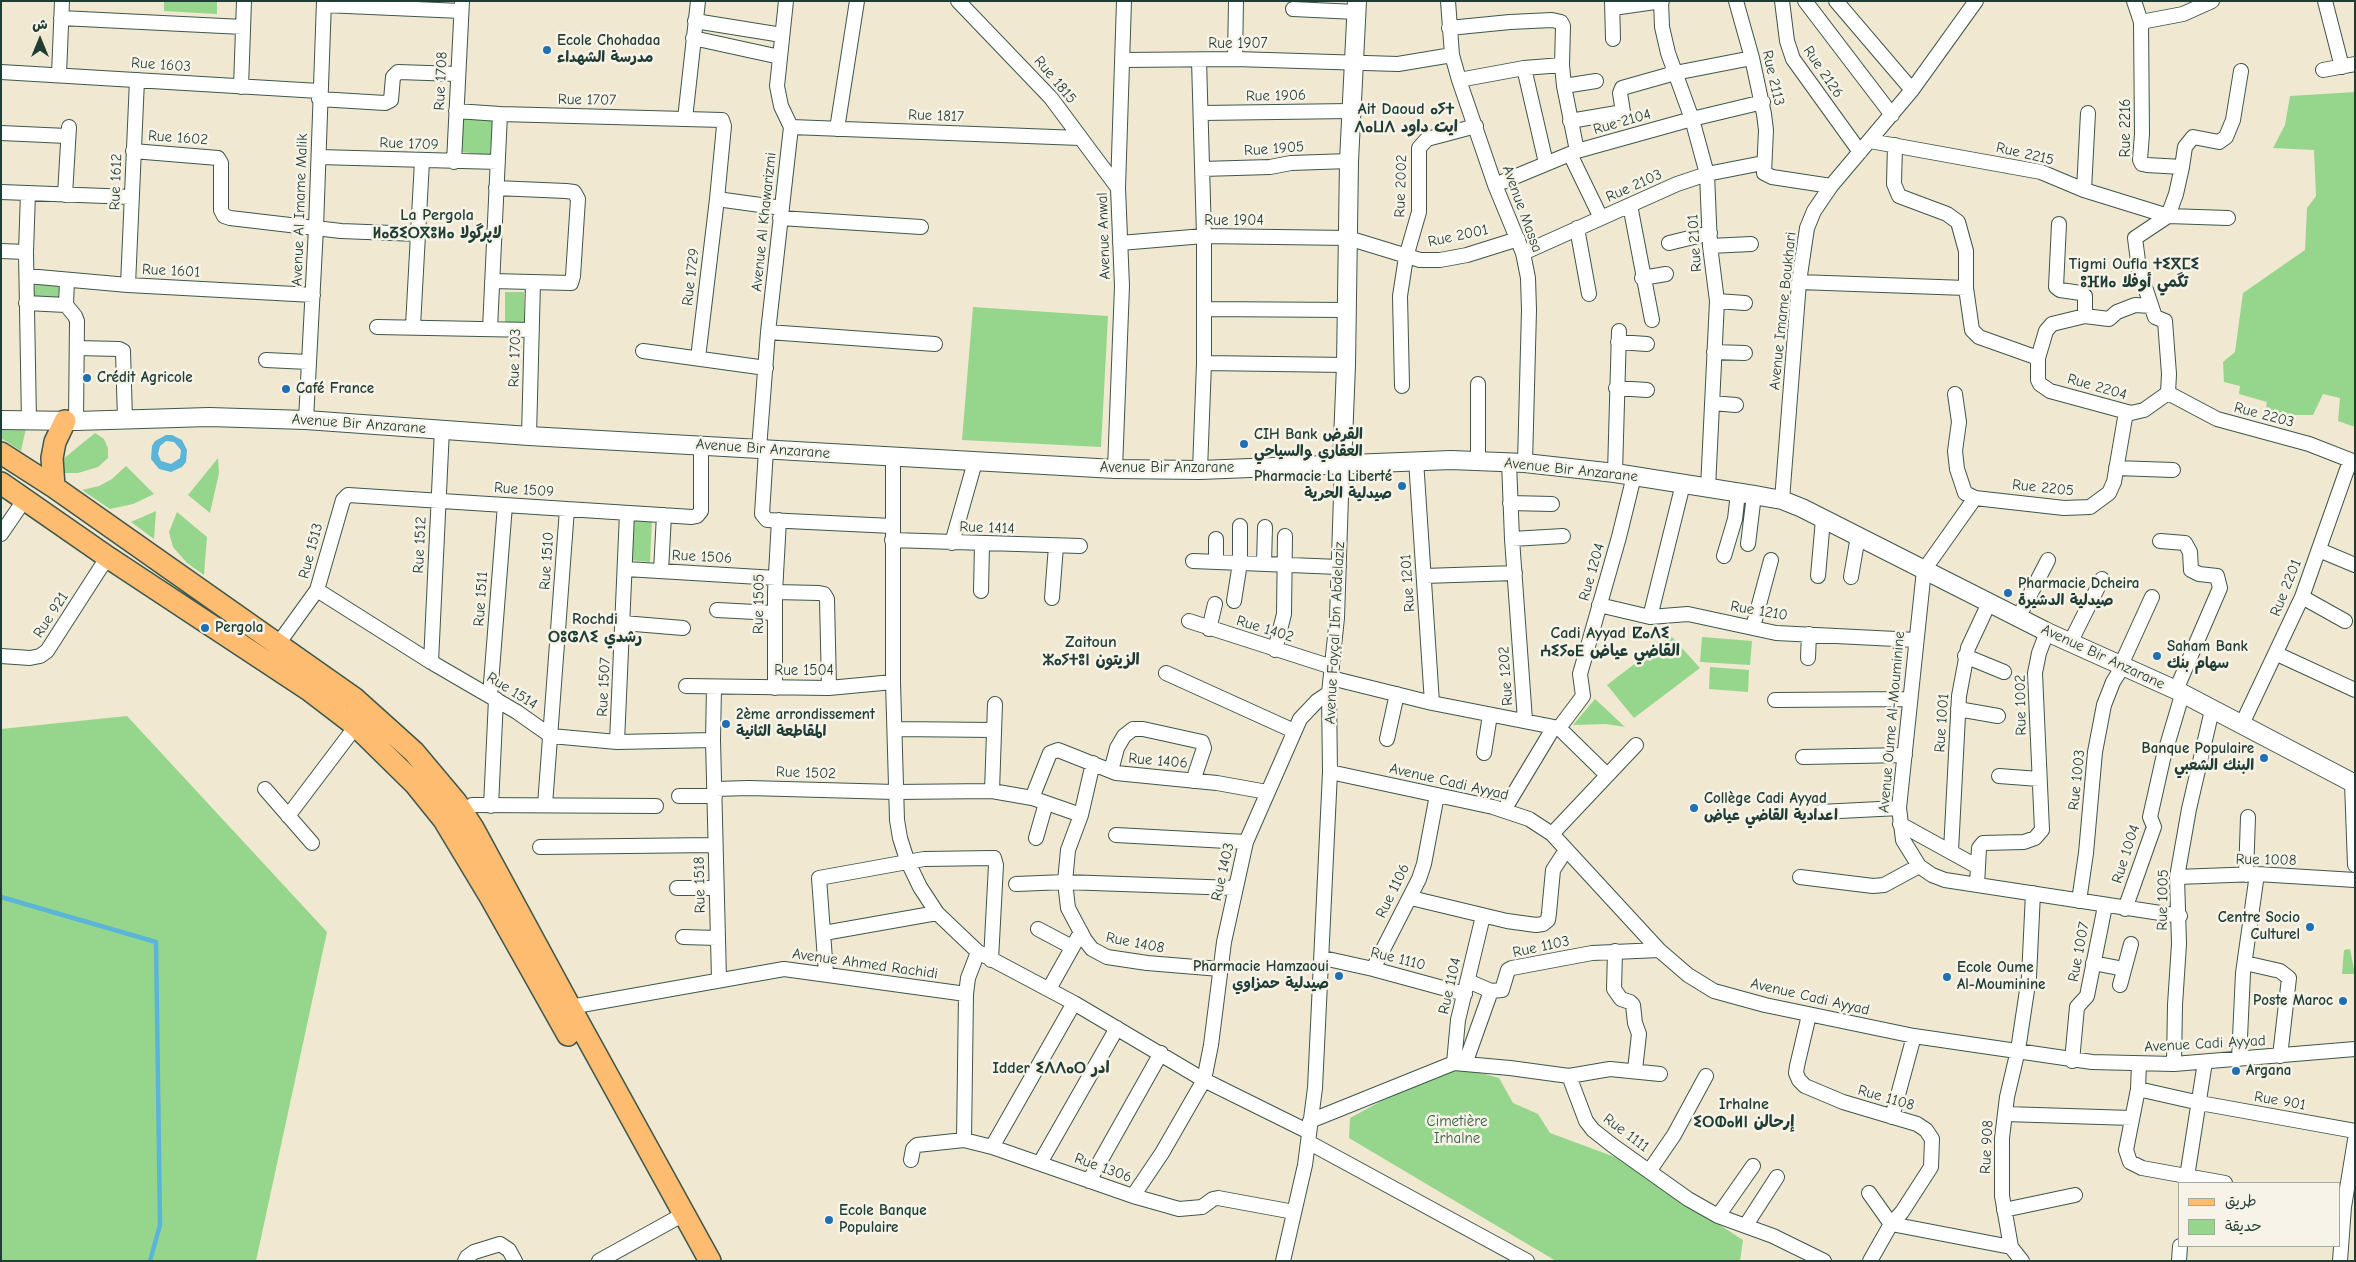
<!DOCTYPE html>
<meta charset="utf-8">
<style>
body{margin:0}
#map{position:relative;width:2356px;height:1262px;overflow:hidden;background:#f0e8d0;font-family:"Comic Neue","Playpen Sans Arabic",sans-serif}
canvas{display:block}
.frame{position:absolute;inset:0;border:2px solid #1f3d34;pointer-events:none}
.legend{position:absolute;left:2178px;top:1182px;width:162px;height:65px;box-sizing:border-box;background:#f7f3e8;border:1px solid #a1aaa0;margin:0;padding:6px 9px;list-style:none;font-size:15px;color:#1f3d34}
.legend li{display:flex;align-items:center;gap:10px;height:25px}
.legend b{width:25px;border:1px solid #a1aaa0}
.north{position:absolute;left:15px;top:15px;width:50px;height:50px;-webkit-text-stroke:4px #f7f3e8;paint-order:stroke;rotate:0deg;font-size:14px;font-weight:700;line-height:20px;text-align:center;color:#1f3d34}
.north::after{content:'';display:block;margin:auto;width:18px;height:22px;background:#1f3d34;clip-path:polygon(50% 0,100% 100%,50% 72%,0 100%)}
</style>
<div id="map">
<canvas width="2356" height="1262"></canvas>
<div class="frame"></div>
<ul class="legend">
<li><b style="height:6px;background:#febc70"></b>طريق</li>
<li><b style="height:14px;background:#95d68c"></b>حديقة</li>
</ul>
<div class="north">ش</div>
</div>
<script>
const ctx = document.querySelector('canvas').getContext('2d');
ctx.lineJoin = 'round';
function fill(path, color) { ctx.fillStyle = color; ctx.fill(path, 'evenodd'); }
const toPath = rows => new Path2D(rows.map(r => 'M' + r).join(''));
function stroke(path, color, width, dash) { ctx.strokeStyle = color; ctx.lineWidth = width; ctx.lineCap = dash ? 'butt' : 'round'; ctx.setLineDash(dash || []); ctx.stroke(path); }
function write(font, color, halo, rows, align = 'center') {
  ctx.font = font + ' "Comic Neue","Playpen Sans Arabic","Noto Sans Tifinagh",sans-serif'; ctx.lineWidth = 5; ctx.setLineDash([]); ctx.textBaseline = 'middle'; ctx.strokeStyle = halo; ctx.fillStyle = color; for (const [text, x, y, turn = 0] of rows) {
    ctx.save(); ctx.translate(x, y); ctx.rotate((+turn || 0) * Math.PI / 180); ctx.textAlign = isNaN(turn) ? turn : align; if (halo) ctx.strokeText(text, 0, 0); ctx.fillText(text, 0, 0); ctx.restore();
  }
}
fill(toPath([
 [164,1,217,1,217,14,164,11],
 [2355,92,2355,427,2338,421,2340,398,2323,394,2313,415,2293,415,2291,422,2265,414,2267,402,2239,394,2240,386,2224,382,2223,362,2235,352,2243,293,2305,250,2307,208,2316,196,2314,150,2273,148,2285,125,2290,96],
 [462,117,493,120,490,155,460,152],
 [35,280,60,282,58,298,34,296],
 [505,292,524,292,524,324,505,324],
 [973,307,1108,316,1101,447,962,440],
 [1,418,28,419,21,451,1,438],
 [95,433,104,439,108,448,108,458,98,467,78,473,54,473,57,464],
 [218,458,219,473,210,513,188,495],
 [126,466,154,494,133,504,110,509,82,490,99,486,112,479],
 [156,511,154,539,131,522],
 [177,512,207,537,204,575,187,563,173,547,169,532],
 [632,518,652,519,650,562,629,560],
 [1671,636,1700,668,1634,718,1607,685],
 [1702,637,1752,641,1750,665,1700,662],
 [1710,667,1749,670,1748,692,1709,689],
 [1595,699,1609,712,1625,727,1606,724,1573,725],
 [127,716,327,932,256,1261,1,1261,1,729],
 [2350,949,2355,974,2342,974,2344,950],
 [1459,1067,1499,1078,1513,1103,1538,1114,1550,1133,1615,1157,1743,1240,1740,1261,1556,1261,1349,1138,1350,1118,1435,1072]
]), '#95d68c');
fill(toPath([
 [166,435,172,435,182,440,187,450,186,462,182,467,171,472,159,469,151,459,152,446,155,441],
 [166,441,174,442,181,450,180,458,171,464,161,461,158,454,160,446]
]), '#5ab5d8');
stroke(toPath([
 [1,897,156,942,160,1225,150,1261]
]), '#5ab5d8', 4.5);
const minor = toPath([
 [958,1,1051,98,1118,188],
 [1448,1,1452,55,1459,80,1495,185,1523,253,1528,278,1529,310,1525,463],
 [1612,1,1613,39],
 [1661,1,1662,27,1668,53,1692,119,1707,174,1710,246,1717,301,1708,488],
 [1736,1,1752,58,1764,114,1766,130,1764,173,1772,177,1831,186],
 [1782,1,1787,41,1793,59,1860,152],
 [1805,1,1892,115],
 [1836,1,1912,90],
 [2134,1,2141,22,2142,134,2140,160,2142,164,2147,165,2182,167,2176,194,2168,216],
 [2325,1,2342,67],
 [324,5,461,11],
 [1613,8,1662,1],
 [1293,9,1356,12],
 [61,18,243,27],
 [695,21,782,35],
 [2141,22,2183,14,2212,1],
 [1449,28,1510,22,1552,20,1561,22,1563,26,1562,65,1564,86,1577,151],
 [693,38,780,57],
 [1235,59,1236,1],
 [1122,60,1235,59,1398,64,1452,55],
 [1199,60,1204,236,1204,363,1200,470],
 [1524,68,1546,163],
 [2323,70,2355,64],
 [1,72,319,91],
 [59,75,62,1],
 [1459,80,1524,68,1562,65],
 [1564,86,1596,81],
 [241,87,244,1],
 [319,99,385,103,391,100,393,77,398,72,457,74],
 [456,111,500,114,722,120,724,126,717,199,698,358],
 [1201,113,1351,111],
 [685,119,698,1],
 [1570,121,1623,112,1620,93,1622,88,1675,73,1752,58],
 [791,127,1080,138],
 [837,129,857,1],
 [1,133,67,136],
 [1870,141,2041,172,2084,190,2168,216],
 [1895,145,1894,184,1899,196,1947,214,1958,222,1966,251,1966,288,1972,330,1979,337,2038,358],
 [133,151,218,158,221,163,221,210,224,216,230,218,341,231,418,234],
 [1570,154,1601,218],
 [319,157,498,162],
 [454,162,462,1],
 [2182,167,2185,147,2193,137,2219,142,2226,137,2233,120,2241,71],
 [1202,169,1270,167,1291,163,1349,161],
 [1495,185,1577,151,1692,119,1763,102],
 [2084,190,2088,113],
 [1,192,131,197],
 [28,193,26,252,29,421],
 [65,195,69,127],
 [717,199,782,208],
 [1630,205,1652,320],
 [780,218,921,227],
 [2059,224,2056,287,2060,290,2081,293,2085,296,2085,316],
 [1577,228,1589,294],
 [1120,243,1204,236,1348,238,1420,260,1440,260,1467,255,1518,239],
 [1669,243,1710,233],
 [1710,246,1751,244],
 [1,251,26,252],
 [1523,253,1677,184,1707,174,1763,163],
 [27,276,128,285,313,295],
 [1642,278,1666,274],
 [492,281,571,283,573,276,578,199,574,192,566,191,496,188],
 [1799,282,1966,288],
 [128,285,137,80],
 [1717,301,1745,303],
 [26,303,66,305,75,316,77,321,76,421],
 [66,305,67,280],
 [2151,306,2135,305,2117,312,2109,319,2085,316,2052,324,2046,331,2038,358,2038,380,2040,384,2050,391,2131,413,2144,410,2168,393],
 [1204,309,1347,310],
 [413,326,422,161],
 [377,327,532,330],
 [490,329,500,114],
 [768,332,935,344],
 [1618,342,1647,344],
 [77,348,119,349,123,351,125,420],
 [643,351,766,368],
 [1714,352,1745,353],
 [266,360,308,362],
 [1204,363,1346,365],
 [1478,384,1478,460],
 [1402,386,1400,296,1406,257,1419,212,1419,148,1427,139,1476,126],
 [1616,388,1647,390],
 [2168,393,2169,374,2165,321,2155,317,2139,269,2135,238,2168,216,2228,218],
 [2168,393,2217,419,2309,444,2355,462],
 [1955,394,1959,422,1955,451,1957,469,1965,493,1975,498,2064,508,2090,507,2109,493,2114,482,2126,412],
 [1712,403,1736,405],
 [306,420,316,228,324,1],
 [529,436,533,282],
 [759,449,768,332,791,127,781,106,777,86,786,1],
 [766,450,762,514,767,520,892,526],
 [893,457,893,682,897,820,900,838,907,860,920,887,937,913,978,952,1074,1003,1204,1080,1309,1132],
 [1416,460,1432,703],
 [1509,462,1512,539,1525,720],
 [2116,468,2173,470],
 [1115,469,1122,286,1118,188,1124,1],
 [1615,473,1619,331],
 [1975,498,1924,570,1899,808,1903,840,1919,866,1932,875,1945,880,2180,916],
 [1782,500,1799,282,1807,228,1814,211,1831,186,1912,90,1976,1],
 [1510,503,1552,504],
 [1,534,25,499],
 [1216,539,1216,562],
 [1512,539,1563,536],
 [892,540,1080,546],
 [2160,541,2185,543,2190,552,2191,570,2199,574,2217,576,2220,588,2176,690],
 [952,543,975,462],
 [1748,544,1754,495],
 [2319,550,2355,565],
 [1724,556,1735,519,1738,493],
 [1193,561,1339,567],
 [1264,564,1265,527],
 [626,569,776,578],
 [661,571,664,515],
 [1424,576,1515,573],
 [1818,576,1823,519],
 [1851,577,1858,536],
 [317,590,431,662,517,712,551,736,617,742,713,740],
 [981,591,982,544],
 [775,592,819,593,824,594,827,599,829,688],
 [2302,597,2345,621],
 [1052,598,1056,546],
 [1234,601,1240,563,1240,526],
 [1599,605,1650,617,1688,614,1776,633,1916,640],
 [717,610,774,613],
 [1650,617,1683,484],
 [2018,618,2048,560],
 [1189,621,1332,667],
 [623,623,683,628],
 [1753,627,1771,560],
 [1209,629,1215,604],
 [2070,643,2102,579],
 [278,644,317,590,343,500,348,495,692,517,697,516,701,511,701,445],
 [1275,650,1284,614,1285,536],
 [2277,654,2355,690],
 [1,656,30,658,40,656,47,651,101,567,109,558],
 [1965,656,2004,672],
 [1808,658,1809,634],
 [431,662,442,429],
 [2121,665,2152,597],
 [1166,673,1294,731],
 [1331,678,1432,703,1554,727],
 [686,686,829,688,893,682],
 [714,687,713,740,719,979],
 [775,688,775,592,779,520],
 [490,696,505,505],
 [1775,700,1910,699],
 [1958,709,1998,716],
 [2242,724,2302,597,2350,461],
 [1559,728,1583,696,1580,674,1619,537,1634,476],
 [1559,728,1607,775],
 [895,729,994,730],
 [1387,739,1397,694],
 [617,742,627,513],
 [1484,753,1490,715],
 [1803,757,1905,755],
 [1093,763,1081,815,1068,850,1065,882,1068,908,1085,940,1092,949,1107,957,1147,963,1220,969],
 [1111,771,1117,748,1124,736,1133,729,1143,729,1202,742,1204,748,1193,781],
 [1330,772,1493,807,1529,819,1552,834,1659,950,1688,975,1714,991,1765,1005,1914,1036,2092,1062,2174,1064,2355,1049],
 [1999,776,2039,779],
 [2352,783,2355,865],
 [265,789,312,843],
 [715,789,749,788,895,792,992,791,1032,798,1081,815],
 [992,791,995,704],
 [679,796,715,796],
 [1032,798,1050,753,1058,750,1116,773,1217,783,1267,792],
 [472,805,656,806],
 [545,805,567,509],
 [491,806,496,699],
 [1504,810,1554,727,1559,728],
 [1820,812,1899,808],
 [288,816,356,726],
 [1900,824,1978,867],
 [1552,834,1636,745],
 [1116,835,1246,842],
 [1036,838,1046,803],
 [540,847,715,845],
 [1951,851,1959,696,1968,648,1989,603],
 [2246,875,2248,817],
 [1800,877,1873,886,1884,885,1919,866],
 [2177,877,2257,874,2355,880],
 [1016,884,1065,882,1235,888],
 [1977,885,1979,848,1983,843,2024,842,2035,838,2042,830,2035,673,2039,653,2047,632],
 [677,888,716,888],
 [1411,898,1507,921,1536,925,1543,924,1548,920,1549,913,1553,870,1566,850],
 [2079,901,2086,853,2095,752,2104,705,2113,682,2123,666],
 [2125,909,2154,827,2150,817,2163,759,2182,695],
 [1038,929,1072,947],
 [824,933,937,913],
 [683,937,717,938],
 [1615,951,1614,989,1621,999,1630,1002,1633,1005,1635,1023,1639,1034,1635,1070],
 [1323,958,1373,969,1465,994],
 [2093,963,2124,969],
 [2245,963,2280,971,2289,978,2280,1056],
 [1373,969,1419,879,1424,864,1437,795],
 [826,973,819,878,924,859,994,858,996,865,991,960],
 [1468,981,1491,991],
 [2120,985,2131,944],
 [1049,989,1081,932],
 [570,1007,784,969,966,994],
 [1809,1015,1797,1066,1796,1073,1799,1080,1805,1086,1843,1102,1917,1124,1926,1130,1932,1139,1931,1167,1902,1212,1891,1224,1870,1261],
 [2239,1059,2243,973,2257,874],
 [2072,1061,2077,1007,2087,996,2105,906],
 [1454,1063,1458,1020,1483,916],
 [1465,1064,1491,991,1502,990,1508,970,1512,968,1592,953,1659,950],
 [2139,1064,2138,1089,2126,1150,2130,1162,2142,1168,2225,1183],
 [2174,1064,2175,1005,2179,944,2177,877,2189,809,2212,710],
 [1569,1076,1586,1121,1593,1130,1612,1145,1688,1199,1718,1216,1773,1236,1824,1261],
 [2138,1089,2200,1103,2355,1131],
 [2005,1114,2132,1118],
 [1892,1117,1914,1036],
 [1310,1121,1454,1063,1510,1068,1569,1076,1610,1069,1660,1074],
 [964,1140,966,994,968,978,978,952],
 [1308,1142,1527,1261],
 [992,1147,1074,1003],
 [911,1160,913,1149,917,1145,964,1140,992,1147,1133,1196,1179,1209,1202,1207,1213,1199,1218,1198,1294,1212],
 [1040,1163,1117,1028],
 [1650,1170,1674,1135,1706,1076],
 [1089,1181,1161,1053],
 [2186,1183,2205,1062],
 [1869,1193,1891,1224],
 [1133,1196,1162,1153,1204,1080,1211,1045,1224,942,1246,842,1300,719,1317,701,1329,693],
 [2004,1210,2075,1195],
 [1718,1216,1753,1166],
 [1891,1224,2011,1247],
 [1746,1225,1777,1177],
 [2011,1247,2002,1196,2002,1138,2007,1097,2018,1050,2029,977,2033,893],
 [2011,1247,2022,1261],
 [465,1261,467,1257,474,1252,500,1244,509,1250,515,1261],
 [599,1261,684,1214],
 [1283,1261,1305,1165,1315,1088,1330,772,1329,693,1337,618,1342,466],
 [2179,1261,2180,1246],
 [2340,1261,2344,1207,2355,1140]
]);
const tertiary = toPath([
 [1,420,76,421,209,417,306,420,529,436,1115,469,1200,470,1451,460,1525,463,1615,473,1754,495,1782,500,1802,508,2047,632,2176,690,2355,784],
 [1342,466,1346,365,1349,161,1357,1]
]);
const primary = toPath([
 [1,453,54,487,354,698,414,752,456,802,473,828,570,1007,710,1261],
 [1,483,109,558,309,690,356,726,415,784,444,820,491,898,568,1035],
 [54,487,52,458,55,442,65,421]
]);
stroke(minor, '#3e574b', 16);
stroke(tertiary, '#3e574b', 20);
stroke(primary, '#3e574b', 24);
stroke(minor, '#fff', 14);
stroke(tertiary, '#fff', 18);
stroke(primary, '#febc70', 21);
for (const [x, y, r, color] of [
 [547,50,5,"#1f6fb2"],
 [87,378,5,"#1f6fb2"],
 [286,389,5,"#1f6fb2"],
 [1244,444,5,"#1f6fb2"],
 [1402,486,5,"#1f6fb2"],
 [2008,593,5,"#1f6fb2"],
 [205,628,5,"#1f6fb2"],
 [2157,656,5,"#1f6fb2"],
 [726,724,5,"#1f6fb2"],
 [2264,758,5,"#1f6fb2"],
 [1694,808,5,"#1f6fb2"],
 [2310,927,5,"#1f6fb2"],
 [1339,976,5,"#1f6fb2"],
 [1947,977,5,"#1f6fb2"],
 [2343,1001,5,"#1f6fb2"],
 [2236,1071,5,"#1f6fb2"],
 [829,1220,5,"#1f6fb2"]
]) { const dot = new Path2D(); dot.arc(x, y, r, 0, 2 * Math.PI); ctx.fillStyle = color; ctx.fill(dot); stroke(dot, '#f7f3e8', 2); }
write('bold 15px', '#1f3d34', '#f7f3e8', [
 ["Ecole Chohadaa",557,41],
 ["مدرسة الشهداء",557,58],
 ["Crédit Agricole",97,378],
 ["Café France",296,389],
 ["CIH Bank القرض",1254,435],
 ["العقاري والسياحي",1254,452],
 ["Pharmacie La Liberté",1392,477,"right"],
 ["صيدلية الحرية",1392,494,"right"],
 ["Pharmacie Dcheira",2018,584],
 ["صيدلية الدشيرة",2018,601],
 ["Pergola",215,628],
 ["Saham Bank",2167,647],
 ["سهام بنك",2167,664],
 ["2ème arrondissement",736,715],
 ["المقاطعة الثانية",736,732],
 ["Banque Populaire",2254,749,"right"],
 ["البنك الشعبي",2254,766,"right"],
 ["Collège Cadi Ayyad",1704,799],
 ["اعدادية القاضي عياض",1704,816],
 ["Centre Socio",2300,918,"right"],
 ["Culturel",2300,935,"right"],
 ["Pharmacie Hamzaoui",1329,967,"right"],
 ["صيدلية حمزاوي",1329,984,"right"],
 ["Ecole Oume",1957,968],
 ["Al-Mouminine",1957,985],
 ["Poste Maroc",2333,1001,"right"],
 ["Argana",2246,1071],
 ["Ecole Banque",839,1211],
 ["Populaire",839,1228]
], 'left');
write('15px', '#1f3d34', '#f7f3e8', [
 ["Rue 1907",1238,44],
 ["Rue 1603",161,65,4],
 ["Rue 2126",1823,72,56],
 ["Rue 2113",1773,78,77],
 ["Rue 1815",1055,80,50],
 ["Rue 1708",441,81,-87],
 ["Rue 1906",1276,96,-1],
 ["Rue 1707",587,100,1],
 ["Rue 1817",936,116,2],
 ["Rue 2104",1622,122,-16],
 ["Rue 2216",2126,128,-90],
 ["Rue 1602",178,138,4],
 ["Rue 1709",409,144,2],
 ["Rue 1905",1274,149,-4],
 ["Rue 2215",2025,154,13],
 ["Rue 1612",116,182,-88],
 ["Rue 2002",1401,186,-88],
 ["Rue 2103",1634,186,-24],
 ["Avenue Massa",1522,209,70],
 ["Avenue Al Imame Malik",300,210,-88],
 ["Rue 1904",1234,221],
 ["Avenue Al Khawarizmi",764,222,-84],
 ["Avenue Anwal",1104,236,-92],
 ["Rue 2001",1458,236,-12],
 ["Rue 2101",1695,243,-94],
 ["Rue 1601",171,271,3],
 ["Rue 1729",691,277,-83],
 ["Avenue Imame Boukhari",1783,311,-84],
 ["Rue 1703",515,358,-88],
 ["Rue 2204",2097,387,16],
 ["Rue 2203",2264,415,15],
 ["Avenue Bir Anzarane",359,424,4],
 ["Avenue Bir Anzarane",763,449,4],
 ["Avenue Bir Anzarane",1167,468],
 ["Avenue Bir Anzarane",1571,470,6],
 ["Rue 2205",2043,488,6],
 ["Rue 1509",524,490,4],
 ["Rue 1414",987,528,2],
 ["Rue 1512",420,545,-87],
 ["Rue 1513",311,551,-75],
 ["Rue 1506",702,557,3],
 ["Rue 1510",547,561,-86],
 ["Rue 1204",1592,572,-74],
 ["Rue 1201",1408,583,-94],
 ["Rue 2201",2286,588,-68],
 ["Rue 1511",481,599,-86],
 ["Rue 1505",759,604,-89],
 ["Rue 1210",1759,611,10],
 ["Rue 921",51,615,-57],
 ["Rue 1402",1265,629,17],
 ["Avenue Fayçal Ibn Abdelaziz",1335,633,-87],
 ["Avenue Bir Anzarane",2103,657,25],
 ["Rue 1504",804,671],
 ["Rue 1202",1506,676,-94],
 ["Rue 1507",604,687,-87],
 ["Rue 1514",512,691,32],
 ["Rue 1002",2021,705,-91],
 ["Avenue Oume Al-Mouminine",1892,722,-85],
 ["Rue 1001",1942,723,-86],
 ["Rue 1406",1158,761,5],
 ["Rue 1502",806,773,2],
 ["Rue 1003",2077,780,-84],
 ["Avenue Cadi Ayyad",1449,782,13],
 ["Rue 1004",2126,854,-72],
 ["Rue 1008",2266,860,1],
 ["Rue 1403",1223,872,-77],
 ["Rue 1518",700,885,-91],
 ["Rue 1106",1393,891,-64],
 ["Rue 1005",2163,900,-89],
 ["Rue 1408",1135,943,11],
 ["Rue 1103",1541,947,-12],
 ["Rue 1007",2079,952,-79],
 ["Rue 1110",1398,959,14],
 ["Avenue Ahmed Rachidi",865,964,8],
 ["Rue 1104",1450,986,-77],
 ["Avenue Cadi Ayyad",1810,997,13],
 ["Avenue Cadi Ayyad",2205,1044,-3],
 ["Rue 1108",1886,1098,16],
 ["Rue 901",2280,1101,10],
 ["Rue 1111",1626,1133,37],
 ["Rue 908",1987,1147,-87],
 ["Rue 1306",1103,1168,20]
]);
write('15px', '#375c46', '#f7f3e8', [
 ["Cimetière",1457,1122],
 ["Irhalne",1457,1139]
]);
write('bold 16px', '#1f3d34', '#f7f3e8', [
 ["Ait Daoud ⴰⵢⵜ",1406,109],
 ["ⴷⴰⵡⴷ ايت داود",1406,127],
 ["La Pergola",437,215],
 ["ⵍⴰⵒⵉⵔⴳⵓⵍⴰ لاپرگولا",437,233],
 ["Tigmi Oufla ⵜⵉⴳⵎⵉ",2134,264],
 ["ⵓⴼⵍⴰ تگمي أوفلا",2134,282],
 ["Rochdi",595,619],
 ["ⵔⵓⵛⴷⵉ رشدي",595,637],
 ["Cadi Ayyad ⵇⴰⴷⵉ",1610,633],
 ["ⵄⵉⵢⴰⴹ القاضي عياض",1610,651],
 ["Zaitoun",1091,642],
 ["ⵣⴰⵢⵜⵓⵏ الزيتون",1091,660],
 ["Idder ⵉⴷⴷⴰⵔ ادر",1051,1068],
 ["Irhalne",1744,1104],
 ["ⵉⵔⵀⴰⵍⵏ إرحالن",1744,1122]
]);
</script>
